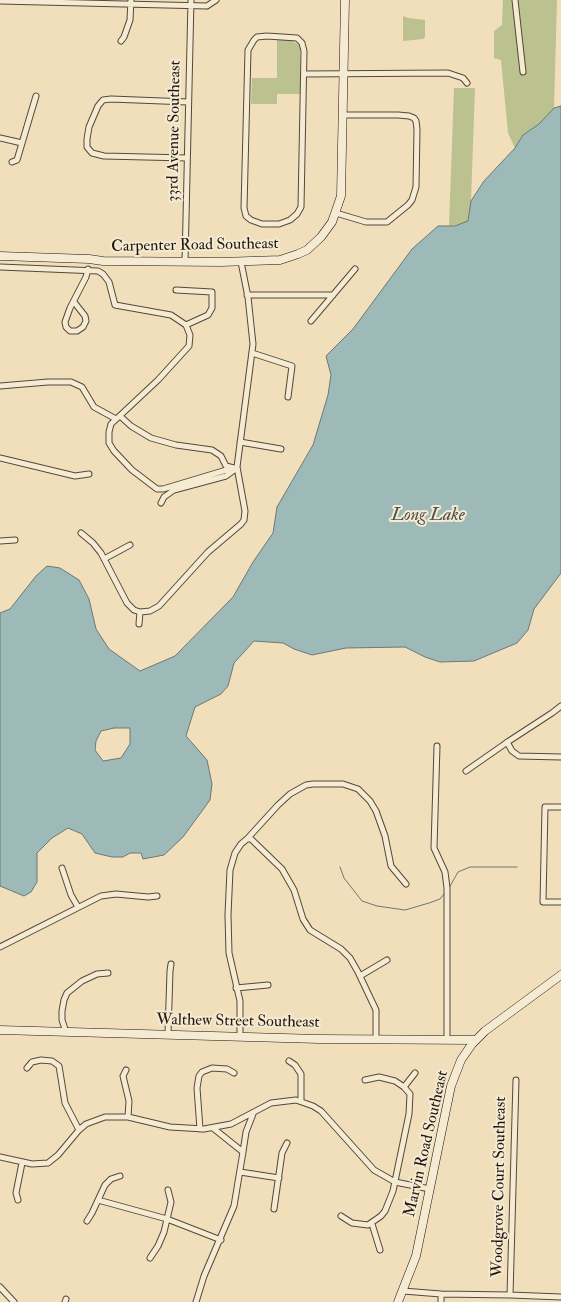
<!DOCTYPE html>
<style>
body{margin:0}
canvas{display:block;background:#f0dfba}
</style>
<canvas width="561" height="1302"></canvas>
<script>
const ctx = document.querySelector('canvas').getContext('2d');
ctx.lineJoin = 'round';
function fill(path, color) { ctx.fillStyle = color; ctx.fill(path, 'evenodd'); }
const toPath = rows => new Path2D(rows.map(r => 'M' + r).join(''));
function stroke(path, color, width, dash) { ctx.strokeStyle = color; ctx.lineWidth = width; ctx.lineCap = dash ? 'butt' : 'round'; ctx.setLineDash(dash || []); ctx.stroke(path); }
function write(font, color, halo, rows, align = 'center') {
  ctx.font = font + ' "IM FELL Double Pica",serif'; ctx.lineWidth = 4; ctx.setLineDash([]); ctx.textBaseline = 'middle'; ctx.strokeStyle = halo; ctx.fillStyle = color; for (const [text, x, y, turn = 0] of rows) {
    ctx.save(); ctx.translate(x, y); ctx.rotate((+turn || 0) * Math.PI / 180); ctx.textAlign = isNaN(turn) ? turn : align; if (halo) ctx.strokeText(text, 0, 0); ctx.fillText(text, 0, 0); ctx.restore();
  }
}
fill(toPath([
 [503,0,557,0,554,108,539,124,523,135,515,148,508,133,501,60,494,58,494,31,502,25],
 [403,16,408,18,425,20,425,37,423,39,403,41],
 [277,39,291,40,300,46,300,94,277,94,277,104,251,104,252,78,277,78],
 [454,88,475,88,471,201,468,221,464,224,449,226]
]), '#bbc18f');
const water = toPath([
 [561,106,561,573,534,609,528,630,517,643,474,661,440,662,425,657,405,647,346,648,312,655,294,649,283,643,254,641,234,663,228,686,221,694,195,707,186,736,207,760,212,784,210,800,183,837,164,855,143,859,141,853,130,853,123,857,112,857,95,853,82,834,68,828,52,838,37,853,37,882,31,892,24,896,0,886,0,613,10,609,36,576,47,566,60,568,79,580,89,599,96,629,109,649,140,671,175,656,233,597,253,562,273,533,277,507,313,445,328,395,331,375,326,356,353,329,412,249,438,226,455,226,468,221,471,201,484,181,515,148,523,135,539,124,554,108,561,106],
 [114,728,130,728,130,744,121,758,103,761,95,750,96,741,101,731,114,728]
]);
fill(water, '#9dbab9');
stroke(water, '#6b7875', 1);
stroke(toPath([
 [340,867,344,878,362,901,377,906,405,910,429,903,440,899,444,894],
 [449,888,458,872,470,867,517,867]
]), '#6b7875', 1);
const street = toPath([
 [515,0,523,72],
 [0,1,207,6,216,0],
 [267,36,297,38,302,43,304,51,301,207,297,214,290,220,279,224,262,224,251,220,246,216,244,208,248,50,254,40,257,37,267,36],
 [121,41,124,37,130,20,131,0],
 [304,74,448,73,463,78,467,83],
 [0,138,22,143],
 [187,158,104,156,92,153,87,147,87,139,89,127,98,106,103,100,111,99,188,102],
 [12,162,17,160,36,96],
 [336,213,366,222,387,222,408,205,412,200,416,187,417,129,416,121,414,118,409,116,398,115,343,115],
 [185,262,191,0],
 [0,267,98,271,103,274,109,282,115,305,171,315,186,325,190,335,189,346,158,380,111,424,109,432,109,443,114,451,132,470,157,489,163,489,233,468],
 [176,290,212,292,212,308,208,315,186,325],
 [247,295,333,295],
 [74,302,85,316,86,321,83,327,77,331,70,331,66,327,65,322,70,308,86,277,88,269],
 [311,321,355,269],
 [252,353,292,366,288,397],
 [0,386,48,382,71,382,82,387,94,407,116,419],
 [120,416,131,426,151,438,176,445,212,450,221,456,226,466,234,468],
 [240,442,281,449],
 [0,458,75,476,89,474],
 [161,503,164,497,174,490,226,476,233,471,233,468],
 [81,533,93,543,101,553,127,603,134,610,140,612,150,611,159,606,208,552,241,524,244,520,245,511,237,467,253,344,248,297,241,262],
 [0,541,15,540],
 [104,559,130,545],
 [139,624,140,612],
 [507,742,512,751,519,756,561,757],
 [437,746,434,848,445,872,447,888,447,1040],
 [466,771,509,741,552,713,561,706],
 [561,807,545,807,543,902,561,902],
 [247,839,251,839,282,869,294,890,303,919,310,930,341,949,350,958,358,972,376,1010,376,1039],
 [62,868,71,895,78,907],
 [0,947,101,896,116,894,148,897,157,896],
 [360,976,387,960],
 [236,988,268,985],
 [66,1032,62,1020,62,1011,64,1000,67,993,82,981,97,974,108,973],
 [168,1034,170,971,171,964],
 [240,1036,240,1001,229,953,228,915,230,870,235,853,241,844,247,839,278,805,290,794,306,785,313,784,343,784,358,789,370,801,376,811,385,836,391,866,406,884],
 [289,1061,295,1065,301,1074,301,1101],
 [27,1068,32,1062,41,1060,52,1061,59,1066,65,1103,79,1130],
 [126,1070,123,1076,129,1101,128,1117],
 [404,1087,415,1073],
 [200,1129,197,1088,199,1076,202,1072,212,1068,227,1069,234,1073],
 [243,1152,246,1132,253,1114],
 [0,1157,32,1164,48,1163,58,1155,79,1130,86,1124,105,1117,128,1117,170,1127,204,1129,231,1124,271,1103,296,1100,313,1106,321,1111,374,1170,395,1182,430,1189],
 [240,1172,279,1178],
 [18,1200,16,1193,22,1163],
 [98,1200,167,1219,221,1240],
 [274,1209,282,1153,287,1143],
 [341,1216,352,1223,368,1225,381,1216,385,1211,393,1191,409,1114,410,1094,404,1087,395,1081,379,1077,365,1080],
 [87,1221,92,1213,105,1185,111,1179,120,1176],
 [372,1224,380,1250],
 [150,1258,158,1246,164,1232,171,1202,168,1190],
 [0,1287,14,1302],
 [403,1291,441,1294,510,1295,561,1297],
 [510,1295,516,1080],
 [65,1302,66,1299],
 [196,1302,204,1276,234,1206,243,1152,213,1128],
 [441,1302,441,1294]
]);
const secondary = toPath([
 [0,256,89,259,103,261,221,262,280,260,298,254,307,250,321,237,332,222,341,196,345,0],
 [0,1030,319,1039,475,1040],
 [398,1302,416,1256,447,1105,451,1086,461,1060,472,1044,485,1031,561,975]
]);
stroke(street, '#55483a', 7);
stroke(secondary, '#211510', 9);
stroke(street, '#f5ead2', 5);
stroke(secondary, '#f5ead2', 8);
write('16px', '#211510', '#f5ead2', [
 ["33rd Avenue Southeast",175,131,-89],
 ["Carpenter Road Southeast",195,246,-1],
 ["Walthew Street Southeast",238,1022,1],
 ["Marvin Road Southeast",427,1144,-77],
 ["Woodgrove Court Southeast",500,1187,-89]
]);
write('italic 18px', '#4c4f4b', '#f5ead2', [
 ["Long Lake",428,516]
]);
</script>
